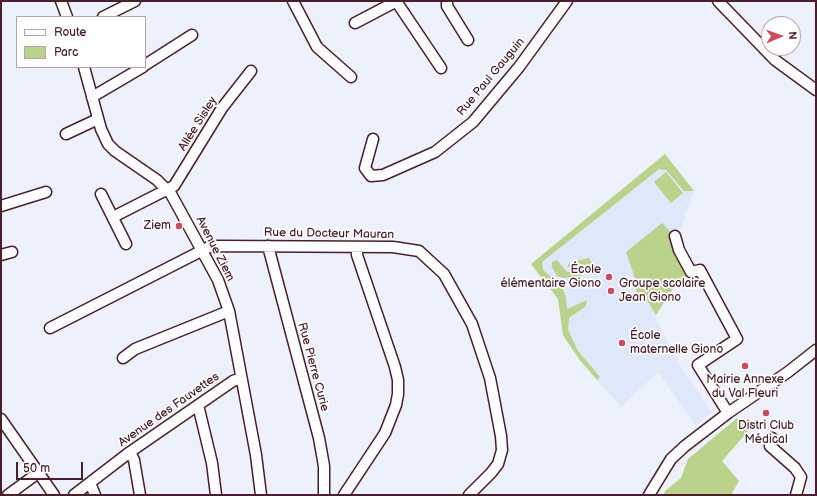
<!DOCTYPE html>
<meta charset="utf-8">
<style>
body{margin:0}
#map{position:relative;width:817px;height:496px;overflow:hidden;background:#ecf1fc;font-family:"Balsamiq Sans",sans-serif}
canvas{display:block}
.frame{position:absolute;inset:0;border:2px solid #4a1f2b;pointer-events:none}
.legend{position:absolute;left:16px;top:16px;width:130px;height:52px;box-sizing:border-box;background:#fff;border:1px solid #b7a5aa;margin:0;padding:5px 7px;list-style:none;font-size:12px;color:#4a1f2b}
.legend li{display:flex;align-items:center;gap:8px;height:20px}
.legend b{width:20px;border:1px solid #b7a5aa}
.north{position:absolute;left:761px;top:16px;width:40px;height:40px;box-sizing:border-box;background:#fff;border:1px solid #b7a5aa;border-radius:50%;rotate:88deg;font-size:11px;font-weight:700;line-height:16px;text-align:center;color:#4a1f2b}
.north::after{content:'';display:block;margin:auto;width:14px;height:18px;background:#d1495b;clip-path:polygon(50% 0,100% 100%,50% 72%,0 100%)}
.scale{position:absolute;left:16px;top:462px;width:67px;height:18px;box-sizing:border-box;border:2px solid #4a1f2b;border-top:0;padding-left:5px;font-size:12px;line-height:14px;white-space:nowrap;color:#4a1f2b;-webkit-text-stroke:3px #fff;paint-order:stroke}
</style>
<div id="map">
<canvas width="817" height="496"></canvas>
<div class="frame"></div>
<ul class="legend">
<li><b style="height:5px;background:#fff"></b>Route</li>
<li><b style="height:11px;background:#bad38a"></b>Parc</li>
</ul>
<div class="north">N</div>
<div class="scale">50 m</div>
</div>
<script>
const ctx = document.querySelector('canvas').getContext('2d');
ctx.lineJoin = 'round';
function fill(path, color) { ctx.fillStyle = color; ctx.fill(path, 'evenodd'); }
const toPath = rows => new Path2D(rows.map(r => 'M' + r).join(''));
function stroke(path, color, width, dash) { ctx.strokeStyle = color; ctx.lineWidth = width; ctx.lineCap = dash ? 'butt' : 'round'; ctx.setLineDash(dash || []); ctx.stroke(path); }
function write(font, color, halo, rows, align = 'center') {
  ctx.font = font + ' "Balsamiq Sans",sans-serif'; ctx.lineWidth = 3.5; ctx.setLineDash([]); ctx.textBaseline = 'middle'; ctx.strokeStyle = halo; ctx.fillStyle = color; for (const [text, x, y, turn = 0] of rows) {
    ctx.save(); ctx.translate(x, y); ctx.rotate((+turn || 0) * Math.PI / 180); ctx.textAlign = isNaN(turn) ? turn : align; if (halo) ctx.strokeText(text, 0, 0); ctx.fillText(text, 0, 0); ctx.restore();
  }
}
fill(toPath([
 [665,154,694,191,682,225,675,236,691,272,672,290,656,313,656,319,679,364,712,412,696,426,658,372,621,407,579,359,563,335,558,299,531,264]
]), '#dfe7fa');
fill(toPath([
 [665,154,694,191,684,191,666,170,659,169,542,262,543,270,561,285,566,297,567,309,587,300,586,306,569,318,568,330,578,351,600,377,597,380,579,359,563,335,558,299,531,264],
 [666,172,683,193,671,203,654,182],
 [662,223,675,236,691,272,672,290,656,315,647,300,638,295,632,280,635,278,626,252],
 [589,258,598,274,591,275,585,269,568,267,569,263],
 [557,260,567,272,580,271,581,276,563,278,557,276,552,267,552,262],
 [737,418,750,429,722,461,739,481,731,495,664,495,665,491,681,478,688,459]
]), '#bad38a');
const minor = toPath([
 [61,1,67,17],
 [293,1,317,47,351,77],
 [396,1,441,68],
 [447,1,447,6,468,40],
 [718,1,775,60,816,90],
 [103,17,135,1],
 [355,23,397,1],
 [145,65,192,35],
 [84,67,101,129,108,144,115,151,157,180,171,194,218,280,229,311,256,455,261,495],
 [92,97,143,67],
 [66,134,98,119],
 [373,139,365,168,371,176,383,175,435,152,473,122,519,67,567,1],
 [101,194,126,244],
 [1,206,46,192],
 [113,217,174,186,222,108,251,71],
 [675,236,679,250,691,272,700,270,737,339,698,365,728,413],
 [268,246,319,438,324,466,324,495],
 [1,255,12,252],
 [50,328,209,247,218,246,393,247,419,251,444,274,472,324,490,378,501,436,502,450,498,464,491,473,469,495],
 [123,358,135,349,229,311],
 [198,405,212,463,216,495],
 [1,419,54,495],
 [772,438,770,446,795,468,801,477,796,495],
 [130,452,134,460,140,495],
 [90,483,95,495],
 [8,495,38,473],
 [74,495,130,452,233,381,241,378],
 [344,495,385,433,396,405,398,394,398,380,395,367,357,255,357,247],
 [649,495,671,459,685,446,728,413,788,372,816,350]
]);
stroke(minor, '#4a1f2b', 13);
stroke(minor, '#fff', 10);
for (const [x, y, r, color] of [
 [179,226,4,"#d1495b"],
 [609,277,4,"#d1495b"],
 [611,291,4,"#d1495b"],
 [622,343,4,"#d1495b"],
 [745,366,4,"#d1495b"],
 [766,413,4,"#d1495b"]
]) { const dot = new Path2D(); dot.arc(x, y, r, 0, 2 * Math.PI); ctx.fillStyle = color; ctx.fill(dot); stroke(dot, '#fff', 1.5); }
write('12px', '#4a1f2b', '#fff', [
 ["Rue Paul Gauguin",491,77,-50],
 ["Allée Sisley",198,124,-58],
 ["Rue du Docteur Mauran",329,234,1],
 ["Avenue Ziem",215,249,63],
 ["Rue Pierre Curie",313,367,75],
 ["Avenue des Fauvettes",169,410,-35]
]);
write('12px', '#4a1f2b', '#fff', [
 ["Ziem",171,226],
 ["École",601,270],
 ["élémentaire Giono",601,284],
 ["Groupe scolaire",619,284,"left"],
 ["Jean Giono",619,298,"left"],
 ["École",630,336,"left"],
 ["maternelle Giono",630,350,"left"],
 ["Mairie Annexe",745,380,"center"],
 ["du Val Fleuri",745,394,"center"],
 ["Distri Club",766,426,"center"],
 ["Médical",766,440,"center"]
], 'right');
</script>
